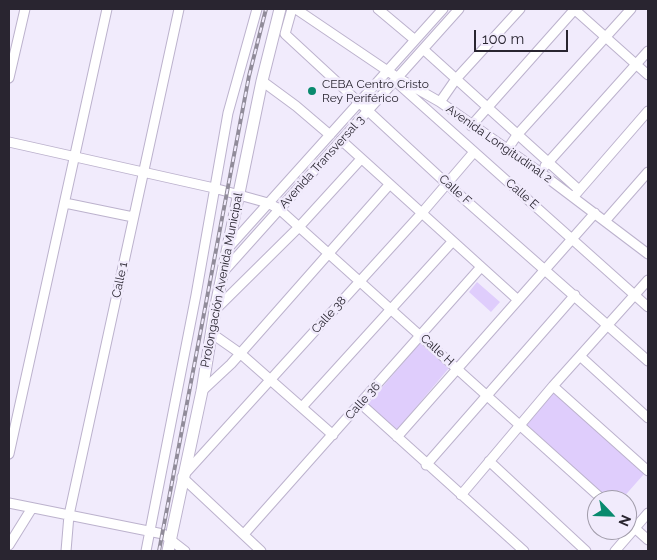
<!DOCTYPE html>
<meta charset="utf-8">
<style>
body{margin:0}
#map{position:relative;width:657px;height:560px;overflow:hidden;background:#f1ebfc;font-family:Raleway,sans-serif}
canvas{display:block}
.frame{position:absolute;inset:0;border:10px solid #292530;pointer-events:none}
.north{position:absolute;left:587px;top:490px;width:50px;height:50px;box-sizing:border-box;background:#f1ebfc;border:1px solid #a19caa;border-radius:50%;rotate:114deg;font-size:14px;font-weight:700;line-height:20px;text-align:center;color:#292530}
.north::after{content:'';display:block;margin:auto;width:18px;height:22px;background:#098a6e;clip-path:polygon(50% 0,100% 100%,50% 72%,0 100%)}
.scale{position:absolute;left:474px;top:30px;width:94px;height:22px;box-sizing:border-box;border:2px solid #292530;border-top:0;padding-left:6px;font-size:15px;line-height:18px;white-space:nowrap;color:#292530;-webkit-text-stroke:4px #f1ebfc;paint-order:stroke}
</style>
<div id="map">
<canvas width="657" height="560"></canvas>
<div class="frame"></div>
<div class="north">N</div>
<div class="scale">100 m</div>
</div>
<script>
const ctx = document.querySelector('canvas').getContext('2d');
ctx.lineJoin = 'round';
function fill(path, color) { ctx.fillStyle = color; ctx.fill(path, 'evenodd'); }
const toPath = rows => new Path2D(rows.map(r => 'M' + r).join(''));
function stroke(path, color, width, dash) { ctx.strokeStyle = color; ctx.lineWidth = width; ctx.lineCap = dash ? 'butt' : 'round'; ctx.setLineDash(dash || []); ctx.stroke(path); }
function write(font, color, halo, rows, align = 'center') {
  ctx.font = font + ' Raleway,sans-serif'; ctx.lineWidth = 5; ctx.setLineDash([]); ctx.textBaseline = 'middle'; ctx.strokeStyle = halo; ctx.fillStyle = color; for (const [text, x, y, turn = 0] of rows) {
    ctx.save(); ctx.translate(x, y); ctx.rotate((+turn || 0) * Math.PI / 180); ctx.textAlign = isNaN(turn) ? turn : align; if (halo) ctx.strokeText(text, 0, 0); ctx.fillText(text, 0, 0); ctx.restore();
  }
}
fill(toPath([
 [477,282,500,302,491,312,469,292],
 [420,343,449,368,396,431,367,405],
 [553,392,644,474,621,500,609,500,526,424]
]), '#dfcdfc');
const minor = toPath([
 [292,9,285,34,446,183,648,361],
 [296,9,398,78,440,102,541,173,648,254],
 [378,9,415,40],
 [574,9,648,75],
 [423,49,578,189],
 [9,78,25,9],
 [262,81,296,106,330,135],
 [395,81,648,307],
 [440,102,456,79,520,9],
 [471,126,575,9],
 [341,140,518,300],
 [9,142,214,188,268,203,279,209,603,500],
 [507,150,517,135,631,9],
 [545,166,648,51],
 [576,194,648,111],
 [65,203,133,217],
 [605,221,648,172],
 [229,247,443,9],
 [224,271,459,9],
 [215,310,299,227,361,159],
 [211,333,241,354,333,435],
 [580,356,648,418],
 [553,386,648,471],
 [202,391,231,364,389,185],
 [361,404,524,551],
 [302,407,452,242],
 [397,437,595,213],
 [9,454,107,9],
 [489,461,586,551],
 [426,465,575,295],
 [461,495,553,386,648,280],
 [9,503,163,534,185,551],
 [627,521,648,540],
 [244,534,481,267],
 [9,545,32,508],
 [66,551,69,515,179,9],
 [146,551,196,295,228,113,257,9],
 [261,551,182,477,421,214,474,152],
 [615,551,648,513]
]);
const major = toPath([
 [168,551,202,391,215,310,262,81,280,9]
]);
stroke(minor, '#bcb2cd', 11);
stroke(major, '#bcb2cd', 13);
stroke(minor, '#fff', 9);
stroke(major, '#fff', 11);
const rail = toPath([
 [159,551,249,76,266,9]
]);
stroke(rail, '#918c9a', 4);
stroke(rail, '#f1ebfc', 2, [5.5]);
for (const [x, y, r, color] of [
 [312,91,5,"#098a6e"]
]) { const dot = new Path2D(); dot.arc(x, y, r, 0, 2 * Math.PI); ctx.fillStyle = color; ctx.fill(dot); stroke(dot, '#f1ebfc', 2); }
write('12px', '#292530', '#f1ebfc', [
 ["CEBA Centro Cristo",322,84],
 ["Rey Periférico",322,98]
], 'left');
write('12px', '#292530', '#f1ebfc', [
 ["Avenida Longitudinal 2",499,144,35],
 ["Avenida Transversal 3",322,162,-48],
 ["Calle F",455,190,42],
 ["Calle E",522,194,41],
 ["Calle 1",120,280,-78],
 ["Prolongación Avenida Municipal",222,280,-79],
 ["Calle 38",329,315,-48],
 ["Calle H",437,350,42],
 ["Calle 36",363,401,-48]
]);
</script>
